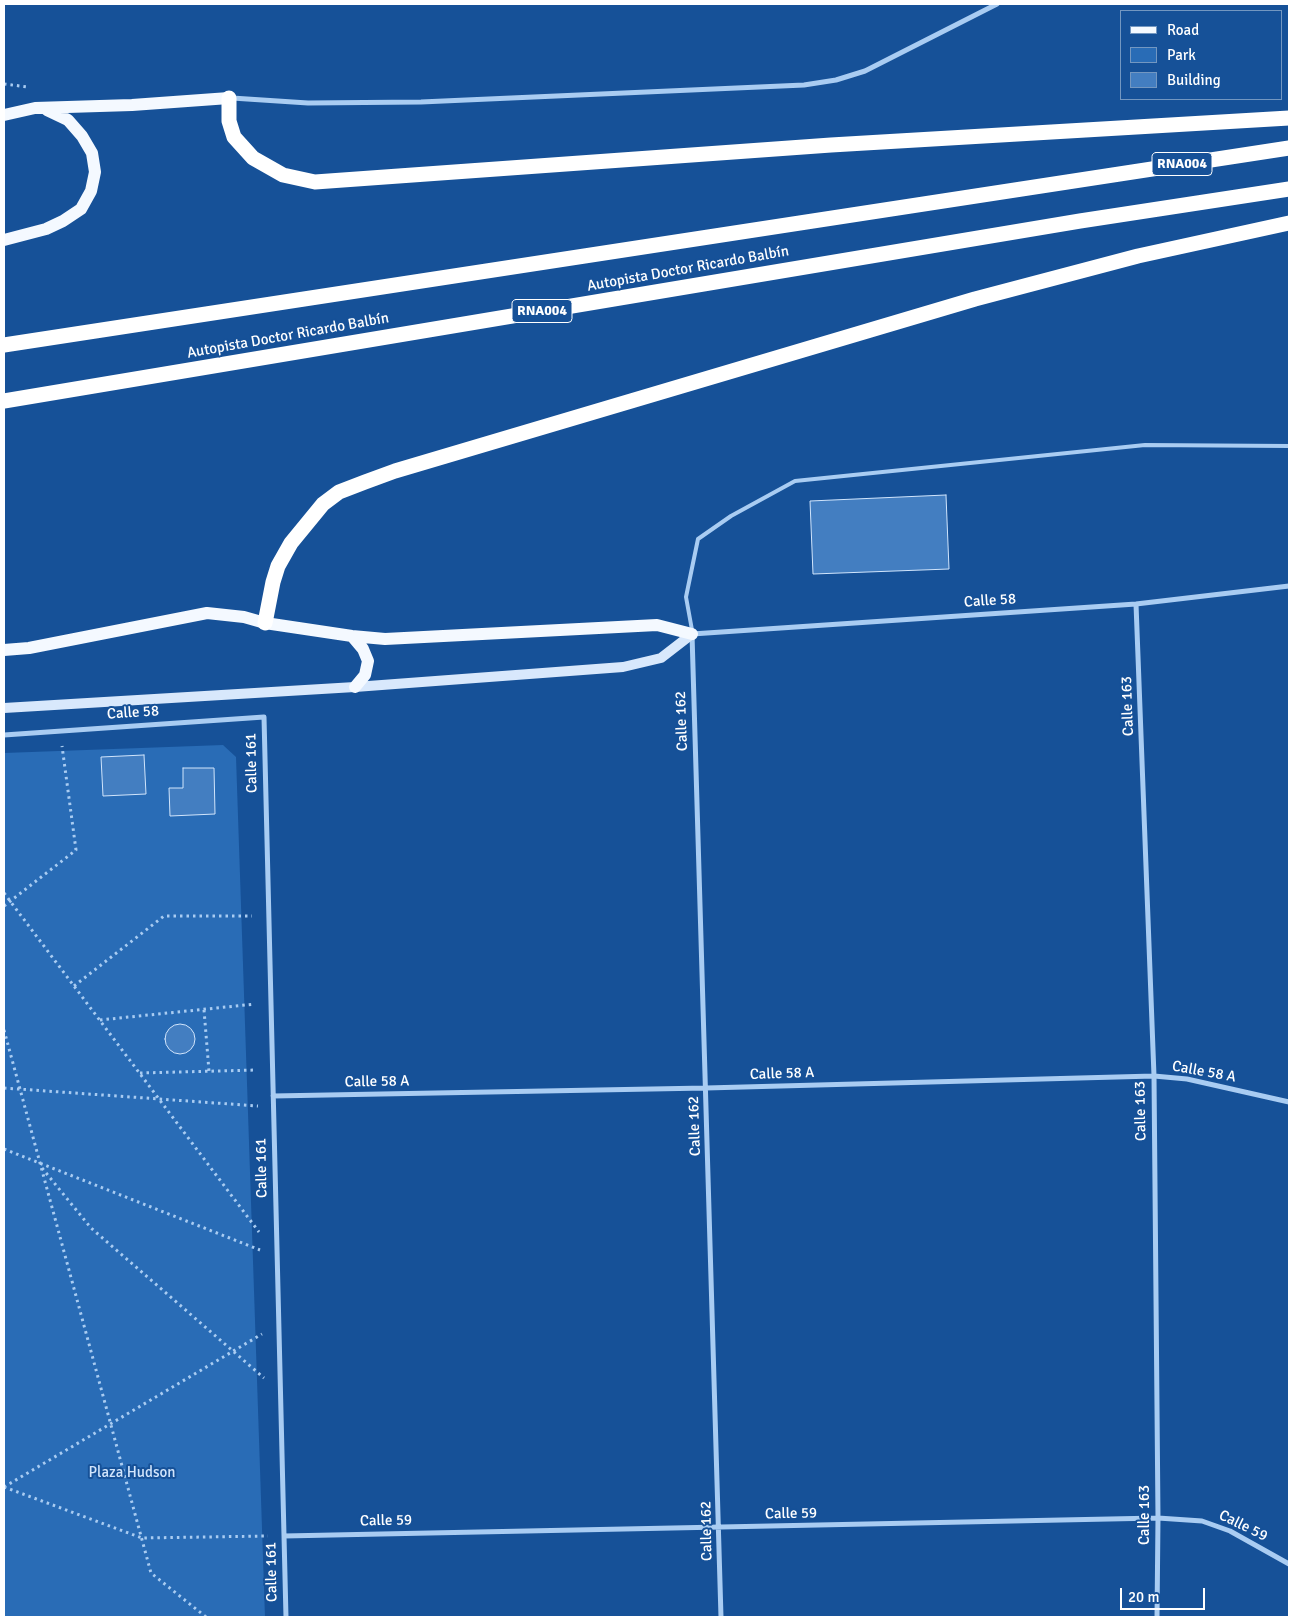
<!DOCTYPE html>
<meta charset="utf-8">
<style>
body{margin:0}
#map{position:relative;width:1293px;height:1621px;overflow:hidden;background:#165198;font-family:Signika,sans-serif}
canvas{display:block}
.frame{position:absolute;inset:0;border:5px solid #fff;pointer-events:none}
.legend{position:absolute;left:1120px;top:10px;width:162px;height:90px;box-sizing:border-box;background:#165198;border:1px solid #7397c1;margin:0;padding:6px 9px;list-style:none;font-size:15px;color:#fff}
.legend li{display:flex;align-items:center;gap:10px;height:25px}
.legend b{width:25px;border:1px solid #7397c1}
.scale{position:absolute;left:1120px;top:1588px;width:85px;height:22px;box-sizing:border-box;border:2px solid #fff;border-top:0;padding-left:6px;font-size:15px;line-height:18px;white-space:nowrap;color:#fff;-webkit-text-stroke:4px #165198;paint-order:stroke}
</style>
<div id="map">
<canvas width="1293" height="1621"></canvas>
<div class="frame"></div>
<ul class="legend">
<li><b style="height:6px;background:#f4f9ff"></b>Road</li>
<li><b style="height:14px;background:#296cb6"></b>Park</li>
<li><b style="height:14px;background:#437ec1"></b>Building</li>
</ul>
<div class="scale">20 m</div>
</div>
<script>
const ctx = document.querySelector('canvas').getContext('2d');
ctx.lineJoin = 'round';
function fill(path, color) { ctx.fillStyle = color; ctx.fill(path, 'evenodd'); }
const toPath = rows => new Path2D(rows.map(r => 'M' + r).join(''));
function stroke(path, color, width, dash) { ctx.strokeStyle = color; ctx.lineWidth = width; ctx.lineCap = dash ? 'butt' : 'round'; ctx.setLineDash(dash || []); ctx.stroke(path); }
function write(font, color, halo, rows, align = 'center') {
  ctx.font = font + ' Signika,sans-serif'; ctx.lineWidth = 4; ctx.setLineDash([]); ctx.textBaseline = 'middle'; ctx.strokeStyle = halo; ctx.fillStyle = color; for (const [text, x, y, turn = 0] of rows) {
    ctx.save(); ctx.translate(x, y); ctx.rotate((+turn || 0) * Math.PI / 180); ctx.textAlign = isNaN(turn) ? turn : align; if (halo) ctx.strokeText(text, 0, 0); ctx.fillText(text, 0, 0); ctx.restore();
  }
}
fill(toPath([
 [223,745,236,757,265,1617,4,1617,4,753]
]), '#296cb6');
const building = toPath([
 [946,495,949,569,813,574,810,501,946,495],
 [144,755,146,794,103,796,101,757,144,755],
 [183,768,214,768,215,814,170,816,169,788,183,788,183,768],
 '165 1039a15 15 0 1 1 30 0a15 15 0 1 1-30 0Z'
]);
fill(building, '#437ec1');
stroke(building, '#d1e5fc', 1);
stroke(toPath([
 [4,84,28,87],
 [4,893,259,1232],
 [4,906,76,850,62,746],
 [74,986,164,916,252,916],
 [204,1010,209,1071],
 [100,1020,255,1004],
 [4,1030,151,1573,206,1617],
 [140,1073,256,1070],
 [4,1088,258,1106],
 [4,1149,260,1250],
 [42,1168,91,1228,264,1378],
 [4,1487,262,1334],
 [4,1487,142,1538,268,1536]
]), '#a9ccf2', 3, [2.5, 4]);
stroke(toPath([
 [692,630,686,597,698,539,731,516,795,481,1145,445,1289,446]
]), '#a9ccf2', 4);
stroke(toPath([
 [232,98,308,103,421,102,804,85,836,80,865,71,997,4],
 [1136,604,1154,1076,1158,1518,1157,1617],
 [4,735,264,717,286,1617],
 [273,1096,706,1088,1154,1076,1187,1079,1289,1102],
 [284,1536,1158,1518,1202,1521,1230,1531,1289,1564],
 [721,1617,692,634,1136,604,1289,586]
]), '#a9ccf2', 5);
stroke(toPath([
 [4,708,355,687,623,667,661,658,692,634]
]), '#d8e8fc', 10);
stroke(toPath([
 [4,115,35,108,132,105,229,98],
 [4,240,46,229,63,221,81,209,91,191,95,172,92,153,82,136,68,120,47,110],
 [352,636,363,649,368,661,365,675,355,687],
 [4,650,29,648,207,613,244,617,265,623,352,636,385,639,657,625,692,634]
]), '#f4f9ff', 12);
stroke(toPath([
 [229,98,229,121,234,137,253,158,283,175,315,182,831,145,1289,118],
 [4,345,1289,148],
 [4,401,1080,221,1289,189],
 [265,623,273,582,278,566,291,543,323,504,339,492,365,482,395,471,975,299,1138,256,1289,223]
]), '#fff', 15);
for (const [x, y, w] of [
 [1182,164,60],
 [542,311,60]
]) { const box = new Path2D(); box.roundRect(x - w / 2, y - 11.5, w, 23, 4); ctx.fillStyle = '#165198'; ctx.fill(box); stroke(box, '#fff', 1); }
write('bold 14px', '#fff', null, [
 ["RNA004",1182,164],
 ["RNA004",542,311]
]);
write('15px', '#fff', '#165198', [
 ["Autopista Doctor Ricardo Balbín",688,269,-10],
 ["Autopista Doctor Ricardo Balbín",288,336,-10],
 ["Calle 58",990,601,-4],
 ["Calle 163",1128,706,-92],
 ["Calle 58",133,713,-4],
 ["Calle 162",682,721,-92],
 ["Calle 161",252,763,-91],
 ["Calle 58 A",1204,1072,10],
 ["Calle 58 A",782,1074,-2],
 ["Calle 58 A",377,1082,-1],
 ["Calle 163",1141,1111,-91],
 ["Calle 162",695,1126,-92],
 ["Calle 161",262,1168,-91],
 ["Calle 59",791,1514,-1],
 ["Calle 163",1145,1515,-90],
 ["Calle 59",386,1521,-1],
 ["Calle 59",1243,1526,26],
 ["Calle 162",707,1531,-91],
 ["Calle 161",272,1572,-91]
]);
write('15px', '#d1e5fc', '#165198', [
 ["Plaza Hudson",132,1473]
]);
</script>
